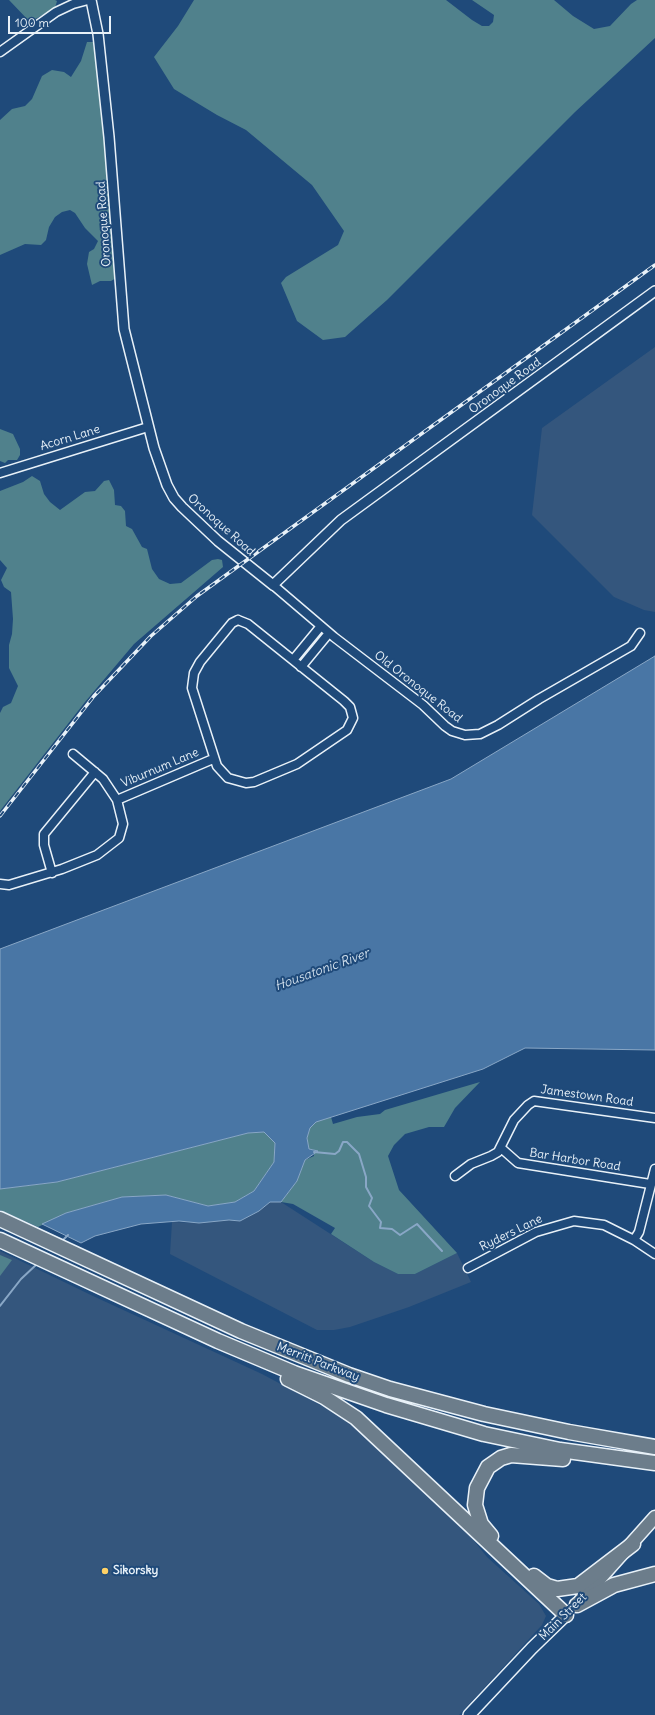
<!DOCTYPE html>
<html>
<head>
<meta charset="utf-8">
<style>
	body { margin:0 }
	#map { position:relative; width:655px; height:1715px; overflow:hidden; background:#1f4a7a; font-family:Delius,sans-serif }
	canvas { display:block }
	.scale { position:absolute; left:8px; top:16px; width:103px; height:18px; box-sizing:border-box; border:2px solid #e8f1f8; border-top:0; padding-left:5px; font-size:12px; line-height:14px; white-space:nowrap; color:#e8f1f8; -webkit-text-stroke:3px #1f4a7a; paint-order:stroke }
</style>
</head>
<body>
<div id="map">
<canvas width="655" height="1715"></canvas>
<div class="scale">100 m</div>
</div>
<script>
const ctx = document.querySelector('canvas').getContext('2d');
ctx.lineJoin = 'round';
function paint(path, color) {
  ctx.fillStyle = color;
  ctx.fill(path, 'evenodd');
}
function poly(rows) {
  const path = new Path2D();
  for (const r of rows) {
    path.moveTo(r[0], r[1]);
    for (let i = 2; i < r.length; i += 2) path.lineTo(r[i], r[i + 1]);
  }
  return path;
}
function trace(path, color, width, dash) {
  ctx.strokeStyle = color;
  ctx.lineWidth = width;
  ctx.lineCap = dash ? 'butt' : 'round';
  ctx.setLineDash(dash || []);
  ctx.stroke(path);
}
function drawText(font, color, halo, rows, align = 'center') {
  ctx.font = font + ' Delius,sans-serif';
  ctx.lineWidth = 4;
  ctx.setLineDash([]);
  ctx.textBaseline = 'middle';
  ctx.strokeStyle = halo;
  ctx.fillStyle = color;
  for (const [text, x, y, turn = 0] of rows) {
    ctx.save();
    ctx.translate(x, y);
    ctx.rotate((+turn || 0) * Math.PI / 180);
    ctx.textAlign = isNaN(turn) ? turn : align;
    if (halo) ctx.strokeText(text, 0, 0);
    ctx.fillText(text, 0, 0);
    ctx.restore();
  }
}
paint(poly([
	[655,347,655,612,644,610,614,597,532,515,542,428],
	[276,1201,281,1202,374,1262,398,1274,415,1274,457,1253,471,1282,409,1307,350,1327,334,1330,317,1330,170,1254,172,1222,199,1223,229,1220,240,1221,259,1211,270,1202],
	[0,1251,93,1296,262,1374,335,1413,368,1437,463,1527,487,1557,539,1604,546,1616,542,1625,459,1715,0,1715]
]), '#34567d');
paint(poly([
	[9,0,55,0,57,1,55,8,30,22],
	[194,0,446,0,472,20,482,26,489,26,493,22,494,15,472,0,554,0,573,16,594,29,610,26,631,4,637,0,655,0,655,38,575,112,387,300,345,337,323,340,297,321,281,283,286,277,338,245,344,231,312,185,246,130,217,115,174,89,154,57,178,26],
	[87,42,93,42,103,113,116,278,111,281,100,281,92,285,87,264,89,252,94,249,98,241,85,228,75,213,70,210,62,212,55,217,49,227,46,240,41,245,25,244,0,255,0,120,12,109,25,106,32,99,42,76,52,70,64,72,71,77,81,61],
	[0,429,13,434,20,449,20,455,17,460,8,460,5,463,0,461],
	[32,476,40,481,44,494,50,502,60,510,85,492,95,491,104,481,109,480,114,490,115,505,121,506,125,511,126,526,132,529,142,547,147,549,152,569,159,579,170,584,181,583,212,560,218,559,222,560,223,567,134,644,85,702,0,811,0,713,3,707,11,703,18,686,9,668,9,645,12,634,13,619,11,592,4,587,1,580,7,568,0,560,0,491,23,482],
	[480,1082,455,1108,444,1127,429,1127,405,1134,394,1145,388,1156,399,1190,457,1253,415,1274,398,1274,374,1262,331,1234,335,1228,293,1204,281,1202,297,1181,305,1160,314,1156,314,1150,309,1149,307,1138,310,1128,315,1122,331,1117,333,1124,357,1117,380,1114,385,1110],
	[264,1132,275,1143,274,1162,254,1191,235,1202,208,1206,166,1195,122,1197,66,1213,38,1227,0,1210,0,1189,57,1182,248,1133],
	[0,1255,12,1260,0,1276]
]), '#50818c');
const water = poly([
	[655,656,655,1050,525,1048,483,1069,316,1122,310,1128,307,1138,309,1149,318,1151,305,1160,297,1181,281,1202,270,1202,259,1211,240,1221,229,1220,199,1223,179,1221,141,1224,95,1236,81,1243,42,1224,66,1213,122,1197,166,1195,208,1206,235,1202,254,1191,274,1162,275,1143,264,1132,248,1133,57,1182,0,1189,0,949,451,779,655,656]
]);
paint(water, '#4976a5');
trace(water, '#89a7c6', 1);
trace(poly([
	[314,1152,335,1154,339,1151,343,1142,347,1142,359,1154,366,1177,366,1187,372,1198,369,1206,381,1222,380,1228,392,1229,400,1235,417,1224,442,1251],
	[61,1242,68,1235],
	[0,1306,21,1279,37,1264]
]), '#89a7c6', 2);
const minor = poly([
	[0,52,56,12,73,4,88,0],
	[0,473,148,427],
	[273,585,334,637,423,705,445,726,452,731,465,735,480,734,498,725,539,699,631,646,640,633],
	[238,620,248,624,344,701,350,707,353,718,347,730,297,764,254,782,246,783,228,778,217,766,192,688,194,673,200,662,232,623,238,620],
	[293,660,321,626],
	[301,667,329,633],
	[117,800,213,759],
	[52,873,44,845,44,834,95,772],
	[0,884,9,885,62,869,97,855,119,838,123,824,117,800,103,779,73,754],
	[501,1148,518,1163,650,1184],
	[455,1176,471,1164,491,1156,498,1152,514,1120,528,1105,534,1101,655,1118],
	[634,1240,639,1232,655,1169],
	[468,1268,536,1232,574,1221,604,1225,634,1240,655,1254]
]);
const tertiary = poly([
	[91,0,98,34,109,137,124,329,154,448,167,485,174,498,182,507,218,541,273,585,341,520,655,291]
]);
const secondary = poly([
	[469,1715,532,1648,566,1615]
]);
const primary = poly([
	[580,1601,655,1517]
]);
const motorway = poly([
	[0,1219,241,1331,349,1375,390,1389,484,1414,569,1432,655,1447],
	[0,1240,218,1341,294,1373,386,1405,484,1434,560,1450,655,1463],
	[288,1379,324,1397,356,1418,566,1615],
	[491,1536,481,1524,475,1505,477,1488,488,1467,501,1458,511,1455,563,1459],
	[534,1576,547,1586,557,1589,578,1586,633,1544],
	[577,1605,614,1585,655,1574]
]);
trace(minor, '#e8f1f8', 11);
trace(tertiary, '#e8f1f8', 12);
trace(secondary, '#e8f1f8', 14);
trace(primary, '#e8f1f8', 15);
trace(motorway, '#e8f1f8', 17);
trace(minor, '#1f4a7a', 8);
trace(tertiary, '#1f4a7a', 9);
trace(secondary, '#1f4a7a', 11);
trace(primary, '#6c7d8b', 12);
trace(motorway, '#6c7d8b', 14);
const rail = poly([
	[0,816,94,696,151,636,197,596,655,265]
]);
trace(rail, '#e8f1f8', 3.5);
trace(rail, '#1f4a7a', 2, [6]);
for (const [x, y, r, color] of [
	[105,1571,4,"#ffd166"]
]) {
  const dot = new Path2D();
  dot.arc(x, y, r, 0, 2 * Math.PI);
  ctx.fillStyle = color;
  ctx.fill(dot);
  trace(dot, '#1f4a7a', 1.5);
}
drawText('12px', '#e8f1f8', '#1f4a7a', [
	["Oronoque Road",104,224,-94],
	["Oronoque Road",505,386,-36],
	["Acorn Lane",70,438,-17],
	["Oronoque Road",221,525,42],
	["Old Oronoque Road",418,687,38],
	["Viburnum Lane",160,768,-23],
	["Jamestown Road",587,1096,8],
	["Bar Harbor Road",575,1160,9],
	["Ryders Lane",511,1233,-26],
	["Merritt Parkway",318,1362,21],
	["Main Street",563,1617,-45]
]);
drawText('bold 12px', '#e8f1f8', '#1f4a7a', [
	["Sikorsky",113,1571]
], 'left');
drawText('italic 13px', '#d0dfec', '#1f4a7a', [
	["Housatonic River",322,970,-20]
]);
</script>
</body>
</html>
